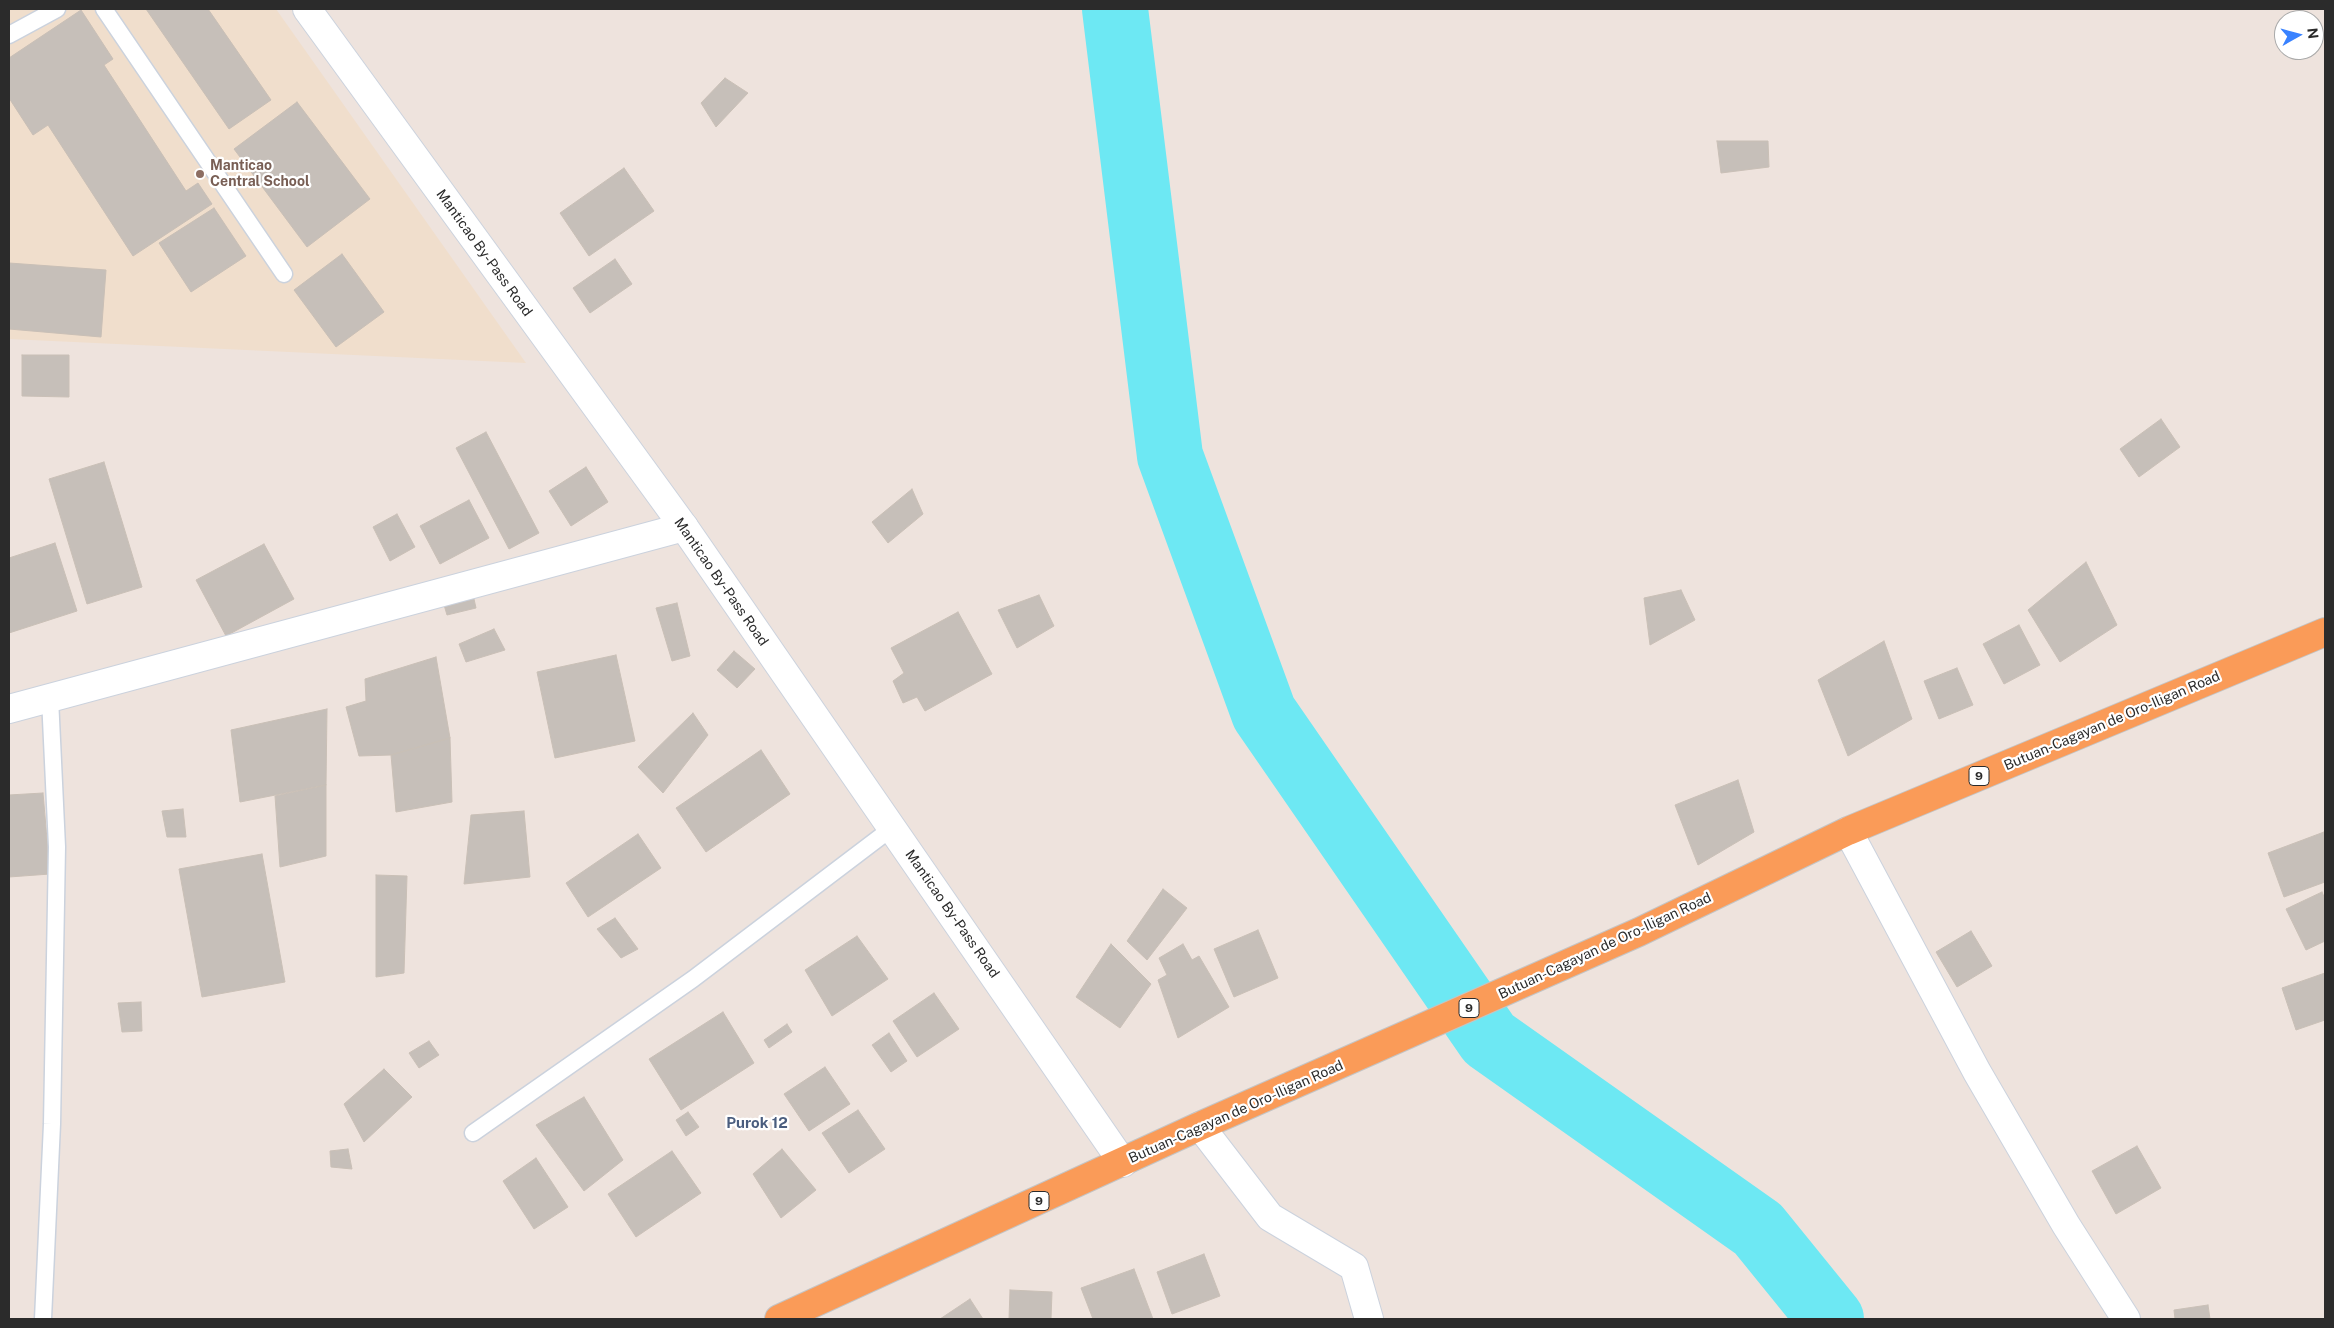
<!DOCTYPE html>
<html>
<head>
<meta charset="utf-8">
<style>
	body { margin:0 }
	#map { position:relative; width:2334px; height:1328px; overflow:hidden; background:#eee3dd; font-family:"Public Sans",sans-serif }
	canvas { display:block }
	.frame { position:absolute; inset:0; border:10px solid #2b2b2b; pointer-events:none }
	.north { position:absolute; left:2274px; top:10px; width:50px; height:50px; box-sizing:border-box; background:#fff; border:1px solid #aaa; border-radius:50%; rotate:83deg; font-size:14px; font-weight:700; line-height:20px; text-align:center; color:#2b2b2b }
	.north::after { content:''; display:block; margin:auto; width:18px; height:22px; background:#3982ff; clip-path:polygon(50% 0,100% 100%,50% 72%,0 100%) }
</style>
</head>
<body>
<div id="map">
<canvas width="2334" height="1328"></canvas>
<div class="frame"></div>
<div class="north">N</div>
</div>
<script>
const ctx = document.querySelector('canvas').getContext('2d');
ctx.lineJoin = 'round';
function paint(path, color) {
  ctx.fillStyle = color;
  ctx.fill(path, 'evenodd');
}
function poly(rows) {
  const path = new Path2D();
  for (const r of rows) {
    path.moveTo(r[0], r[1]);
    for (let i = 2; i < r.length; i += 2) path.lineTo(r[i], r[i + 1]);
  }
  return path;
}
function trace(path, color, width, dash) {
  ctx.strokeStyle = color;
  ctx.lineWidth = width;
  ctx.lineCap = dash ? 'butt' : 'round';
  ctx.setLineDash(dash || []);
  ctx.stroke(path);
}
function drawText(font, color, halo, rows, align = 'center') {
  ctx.font = font + ' "Public Sans",sans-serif';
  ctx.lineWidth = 4.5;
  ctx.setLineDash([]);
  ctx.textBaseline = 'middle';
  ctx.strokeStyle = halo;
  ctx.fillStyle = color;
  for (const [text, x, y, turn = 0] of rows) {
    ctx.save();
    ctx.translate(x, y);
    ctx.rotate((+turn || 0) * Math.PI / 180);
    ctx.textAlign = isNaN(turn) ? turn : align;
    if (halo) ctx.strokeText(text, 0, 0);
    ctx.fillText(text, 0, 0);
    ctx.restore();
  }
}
paint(poly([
	[9,9,276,9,526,363,9,339]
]), '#f0decc');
trace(poly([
	[1115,9,1170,456,1264,713,1489,1039,1758,1229,1831,1319]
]), '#6de8f3', 66);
const building = poly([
	[146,9,208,9,271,100,229,129,146,9],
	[81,10,113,59,104,65,186,191,198,183,212,204,133,256,48,125,33,135,9,98,9,58,81,10],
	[725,78,748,93,716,127,701,103,725,78],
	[297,102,370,199,307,247,234,149,297,102],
	[1717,141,1768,141,1769,167,1721,173,1717,141],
	[624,168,654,211,589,256,560,213,624,168],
	[214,208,246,256,191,292,159,243,214,208],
	[342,254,384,312,336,347,294,290,342,254],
	[615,259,632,284,590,313,573,288,615,259],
	[9,263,106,270,101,337,9,329,9,263],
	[22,355,69,355,69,397,22,396,22,355],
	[2161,419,2180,447,2139,477,2120,449,2161,419],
	[486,432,539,533,509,549,456,448,486,432],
	[104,462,142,587,87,604,49,479,104,462],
	[586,467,608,502,571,526,549,491,586,467],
	[912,489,923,514,888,543,872,522,912,489],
	[469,500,489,538,440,564,420,526,469,500],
	[397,514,415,547,390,561,373,527,397,514],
	[55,543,77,611,9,633,9,558,55,543],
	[264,544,294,599,226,636,196,580,264,544],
	[2086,562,2117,625,2060,662,2028,610,2086,562],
	[472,590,476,608,447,615,442,598,472,590],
	[1681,590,1695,620,1650,645,1644,598,1681,590],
	[1039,595,1054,626,1017,648,998,610,1039,595],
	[677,603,690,656,672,661,656,608,677,603],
	[958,612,992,674,925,711,917,697,903,703,893,681,904,673,891,648,958,612],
	[2019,625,2040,665,2004,684,1983,644,2019,625],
	[494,629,505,650,466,662,459,644,494,629],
	[1884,641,1912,719,1848,756,1818,680,1884,641],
	[734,651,755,669,737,688,717,670,734,651],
	[616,655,635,741,555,758,537,672,616,655],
	[436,657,450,738,391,755,359,756,346,707,366,701,365,679,436,657],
	[1957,668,1973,705,1939,719,1924,681,1957,668],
	[327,709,326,785,240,802,231,730,327,709],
	[693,713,708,735,663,793,638,767,693,713],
	[450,738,452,802,396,812,391,755,450,738],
	[761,750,790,794,706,852,676,808,761,750],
	[1738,780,1754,832,1698,865,1675,805,1738,780],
	[326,785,326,856,280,867,275,796,326,785],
	[43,793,50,874,9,877,9,795,43,793],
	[183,809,186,837,167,837,162,811,183,809],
	[524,811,530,877,464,884,471,815,524,811],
	[2324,832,2325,882,2284,897,2268,853,2324,832],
	[638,834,661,868,588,917,566,883,638,834],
	[262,854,285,982,202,997,179,869,262,854],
	[376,875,407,876,404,973,376,977,376,875],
	[1163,889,1187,908,1147,960,1127,941,1163,889],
	[2322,892,2325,899,2325,941,2306,950,2286,909,2322,892],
	[615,918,638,949,621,958,597,929,615,918],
	[1258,930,1278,978,1234,997,1214,949,1258,930],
	[1971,931,1992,966,1957,987,1936,952,1971,931],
	[857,936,888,979,832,1016,805,970,857,936],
	[1111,944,1151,984,1120,1028,1076,997,1111,944],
	[1183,944,1192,960,1199,956,1229,1007,1178,1038,1158,980,1167,975,1159,958,1183,944],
	[2325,973,2325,1020,2296,1030,2282,988,2325,973],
	[934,993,959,1029,917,1057,893,1021,934,993],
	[141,1002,142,1031,122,1032,118,1003,141,1002],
	[723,1012,754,1063,681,1110,649,1059,723,1012],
	[787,1024,792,1032,769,1048,764,1040,787,1024],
	[889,1033,907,1061,891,1072,872,1045,889,1033],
	[429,1041,439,1055,419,1068,409,1053,429,1041],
	[825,1067,850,1104,809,1131,784,1094,825,1067],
	[384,1069,412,1097,364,1142,344,1104,384,1069],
	[584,1097,623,1160,584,1191,536,1125,584,1097],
	[858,1110,885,1149,849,1173,822,1133,858,1110],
	[688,1112,699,1127,686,1136,676,1120,688,1112],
	[2137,1146,2161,1188,2116,1214,2092,1171,2137,1146],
	[348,1149,352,1169,331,1167,330,1151,348,1149],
	[782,1149,816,1190,781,1218,753,1174,782,1149],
	[672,1151,701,1193,636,1237,608,1194,672,1151],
	[536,1158,568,1207,534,1229,503,1181,536,1158],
	[1204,1254,1220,1296,1172,1314,1157,1272,1204,1254],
	[1134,1269,1153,1319,1093,1319,1081,1288,1134,1269],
	[1010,1290,1052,1292,1051,1319,1009,1319,1010,1290],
	[970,1299,983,1319,940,1319,970,1299],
	[2208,1305,2210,1319,2175,1319,2174,1310,2208,1305]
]);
paint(building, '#c6bfb9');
trace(building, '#c9bfb6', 1);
const service = poly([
	[104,9,284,274],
	[9,35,57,9],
	[473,1133,693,979,892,828],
	[43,1319,52,1124,57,847,50,698]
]);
const minor = poly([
	[9,709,684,527],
	[1848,831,1977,1072,2066,1225,2126,1319],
	[1200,1126,1270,1217,1354,1267,1369,1319]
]);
const tertiary = poly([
	[307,9,684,527,1123,1163]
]);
const trunk = poly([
	[779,1319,1200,1126,1639,932,1848,831,2325,632]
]);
trace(service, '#cbd2dd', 19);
trace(minor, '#cbd2dd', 30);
trace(tertiary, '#cbd2dd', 30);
trace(trunk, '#c4c4c4', 30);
trace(service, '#fff', 16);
trace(minor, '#fff', 28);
trace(tertiary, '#fff', 28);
trace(trunk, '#fa9b58', 28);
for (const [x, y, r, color] of [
	[200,174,5,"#8d6e63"]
]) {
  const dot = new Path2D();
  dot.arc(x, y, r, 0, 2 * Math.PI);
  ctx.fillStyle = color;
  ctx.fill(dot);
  trace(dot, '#fff', 2);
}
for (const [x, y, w] of [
	[1979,776,20],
	[1469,1008,20],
	[1039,1201,20]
]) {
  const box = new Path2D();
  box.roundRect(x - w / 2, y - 9.5, w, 19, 4);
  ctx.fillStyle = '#fff';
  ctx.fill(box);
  trace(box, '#2b2b2b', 1);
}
drawText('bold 12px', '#2b2b2b', null, [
	["9",1979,776],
	["9",1469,1008],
	["9",1039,1201]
]);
drawText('bold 14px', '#785e54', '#fff', [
	["Manticao",210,166],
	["Central School",210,182]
], 'left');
drawText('14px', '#2b2b2b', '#fff', [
	["Manticao By-Pass Road",484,253,54],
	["Manticao By-Pass Road",721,582,55],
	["Butuan-Cagayan de Oro-Iligan Road",2112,721,-23],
	["Manticao By-Pass Road",952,914,55],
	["Butuan-Cagayan de Oro-Iligan Road",1605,946,-25],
	["Butuan-Cagayan de Oro-Iligan Road",1236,1112,-24]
]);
drawText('bold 15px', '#4a5d7e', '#fff', [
	["Purok 12",757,1123]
]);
</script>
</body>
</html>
